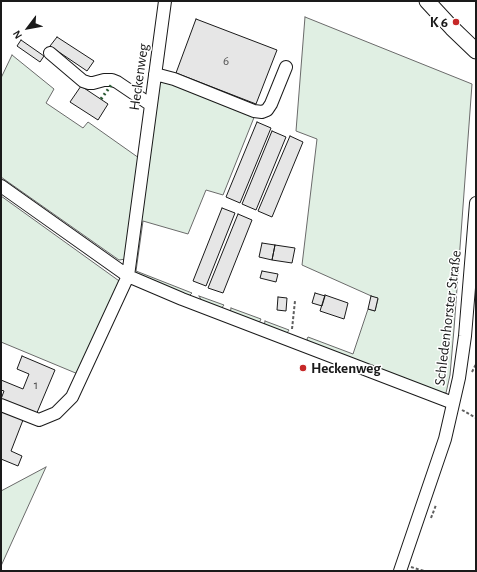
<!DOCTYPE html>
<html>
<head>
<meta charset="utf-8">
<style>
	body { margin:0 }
	#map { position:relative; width:477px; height:572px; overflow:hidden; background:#fff; font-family:"Alegreya Sans",sans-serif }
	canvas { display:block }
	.frame { position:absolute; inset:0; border:2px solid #1a1a1a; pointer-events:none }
	.north { position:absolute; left:8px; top:8px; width:40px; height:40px; -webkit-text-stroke:3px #fff; paint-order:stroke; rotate:238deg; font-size:11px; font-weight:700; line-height:16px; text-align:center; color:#1a1a1a }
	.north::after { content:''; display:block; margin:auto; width:14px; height:18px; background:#1a1a1a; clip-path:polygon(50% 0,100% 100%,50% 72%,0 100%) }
</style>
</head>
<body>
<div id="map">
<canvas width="477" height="572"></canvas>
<div class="frame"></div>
<div class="north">N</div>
</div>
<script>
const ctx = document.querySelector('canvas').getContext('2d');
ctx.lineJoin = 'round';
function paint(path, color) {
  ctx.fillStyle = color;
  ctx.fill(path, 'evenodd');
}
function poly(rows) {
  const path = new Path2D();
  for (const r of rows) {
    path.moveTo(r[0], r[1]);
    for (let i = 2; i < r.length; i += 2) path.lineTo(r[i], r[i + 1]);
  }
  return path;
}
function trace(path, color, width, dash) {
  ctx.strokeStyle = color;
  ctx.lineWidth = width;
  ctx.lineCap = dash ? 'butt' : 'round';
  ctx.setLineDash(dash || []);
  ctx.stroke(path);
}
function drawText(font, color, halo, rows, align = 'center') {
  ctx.font = font + ' "Alegreya Sans",sans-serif';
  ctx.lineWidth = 3;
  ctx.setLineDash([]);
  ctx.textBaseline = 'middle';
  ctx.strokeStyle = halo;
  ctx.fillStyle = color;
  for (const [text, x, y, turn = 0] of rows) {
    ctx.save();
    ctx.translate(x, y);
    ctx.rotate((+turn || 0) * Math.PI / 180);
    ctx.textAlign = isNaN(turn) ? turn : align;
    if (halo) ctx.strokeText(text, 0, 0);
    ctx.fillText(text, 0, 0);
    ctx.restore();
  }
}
const green = poly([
	[305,17,472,84,454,329,450,375,446,393,441,393,308,342,307,339,308,337,353,354,368,309,375,311,378,299,302,265,317,139,296,131,305,17],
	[12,55,54,89,46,103,83,128,88,122,139,158,126,259,119,260,1,177,1,78,12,55],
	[162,79,255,115,223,195,206,190,188,234,143,221,136,271,192,293,188,297,137,277,132,271,156,84,162,79],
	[1,196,122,283,78,374,1,342,1,196],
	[199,296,224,305,220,310,203,303,199,296],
	[231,308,261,319,258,325,230,314,231,308],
	[265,321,289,330,287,333,282,334,264,327,265,321],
	[46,467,1,566,1,491,46,467]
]);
paint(green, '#e0efe3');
trace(green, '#6a6a6a', 1);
const building = poly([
	[196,19,277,50,256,104,176,73,196,19],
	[57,37,94,61,87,71,50,46,57,37],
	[21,40,44,56,40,62,17,46,21,40],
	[81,86,108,104,98,120,70,102,81,86],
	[257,122,271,128,240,203,226,197,257,122],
	[272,131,286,137,256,210,242,204,272,131],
	[290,136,303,142,272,217,258,211,290,136],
	[222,208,235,213,206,286,193,281,222,208],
	[238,214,252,220,223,293,208,288,238,214],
	[262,243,275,245,272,260,259,257,262,243],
	[275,245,295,248,292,263,272,260,275,245],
	[262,271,278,274,276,282,260,278,262,271],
	[315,293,325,296,322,306,312,303,315,293],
	[325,295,348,303,344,319,320,311,325,295],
	[371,296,378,298,375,311,368,309,371,296],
	[278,297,287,298,286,311,277,310,278,297],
	[22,356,55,370,36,415,1,399,4,391,1,390,1,380,23,389,29,374,17,369,22,356],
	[1,411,23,420,11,451,22,456,18,466,1,459,1,411]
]);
paint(building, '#e6e6e6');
trace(building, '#1a1a1a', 1);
const minor = poly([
	[50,53,83,81,89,83,93,83,104,80,112,80,117,82,151,105],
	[155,74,174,79,254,111,262,112,267,110,271,104,286,67],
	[1,186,128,276,182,299,453,403],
	[1,405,39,420,56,413,72,397,128,276,165,1],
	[400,571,445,439,459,378,465,336,476,203]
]);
const major = poly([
	[427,1,452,28,476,51]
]);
trace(minor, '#1a1a1a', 14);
trace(major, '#1a1a1a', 17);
trace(poly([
	[292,329,295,301],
	[472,372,476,364],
	[462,410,476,418],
	[431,518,436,505],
	[411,567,424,571]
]), '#5f5f5f', 2, [3, 2]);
trace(minor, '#fff', 12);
trace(major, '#fff', 15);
trace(poly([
	[101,99,112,84]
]), '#2b5a34', 3, [2, 3]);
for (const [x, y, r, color] of [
	[456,22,4,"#c62828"],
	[303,368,4,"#c62828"]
]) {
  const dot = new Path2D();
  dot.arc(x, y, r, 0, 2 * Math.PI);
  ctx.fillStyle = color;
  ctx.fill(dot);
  trace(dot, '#fff', 1.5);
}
drawText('13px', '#4d4d4d', null, [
	["6",226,61],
	["1",36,385]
]);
drawText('bold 15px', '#1a1a1a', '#fff', [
	["K 6",448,22],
	["Heckenweg",311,368,"left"]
], 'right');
drawText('15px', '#1a1a1a', '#fff', [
	["Heckenweg",139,77,-82],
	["Schledenhorster Straße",448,318,-83]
]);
</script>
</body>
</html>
